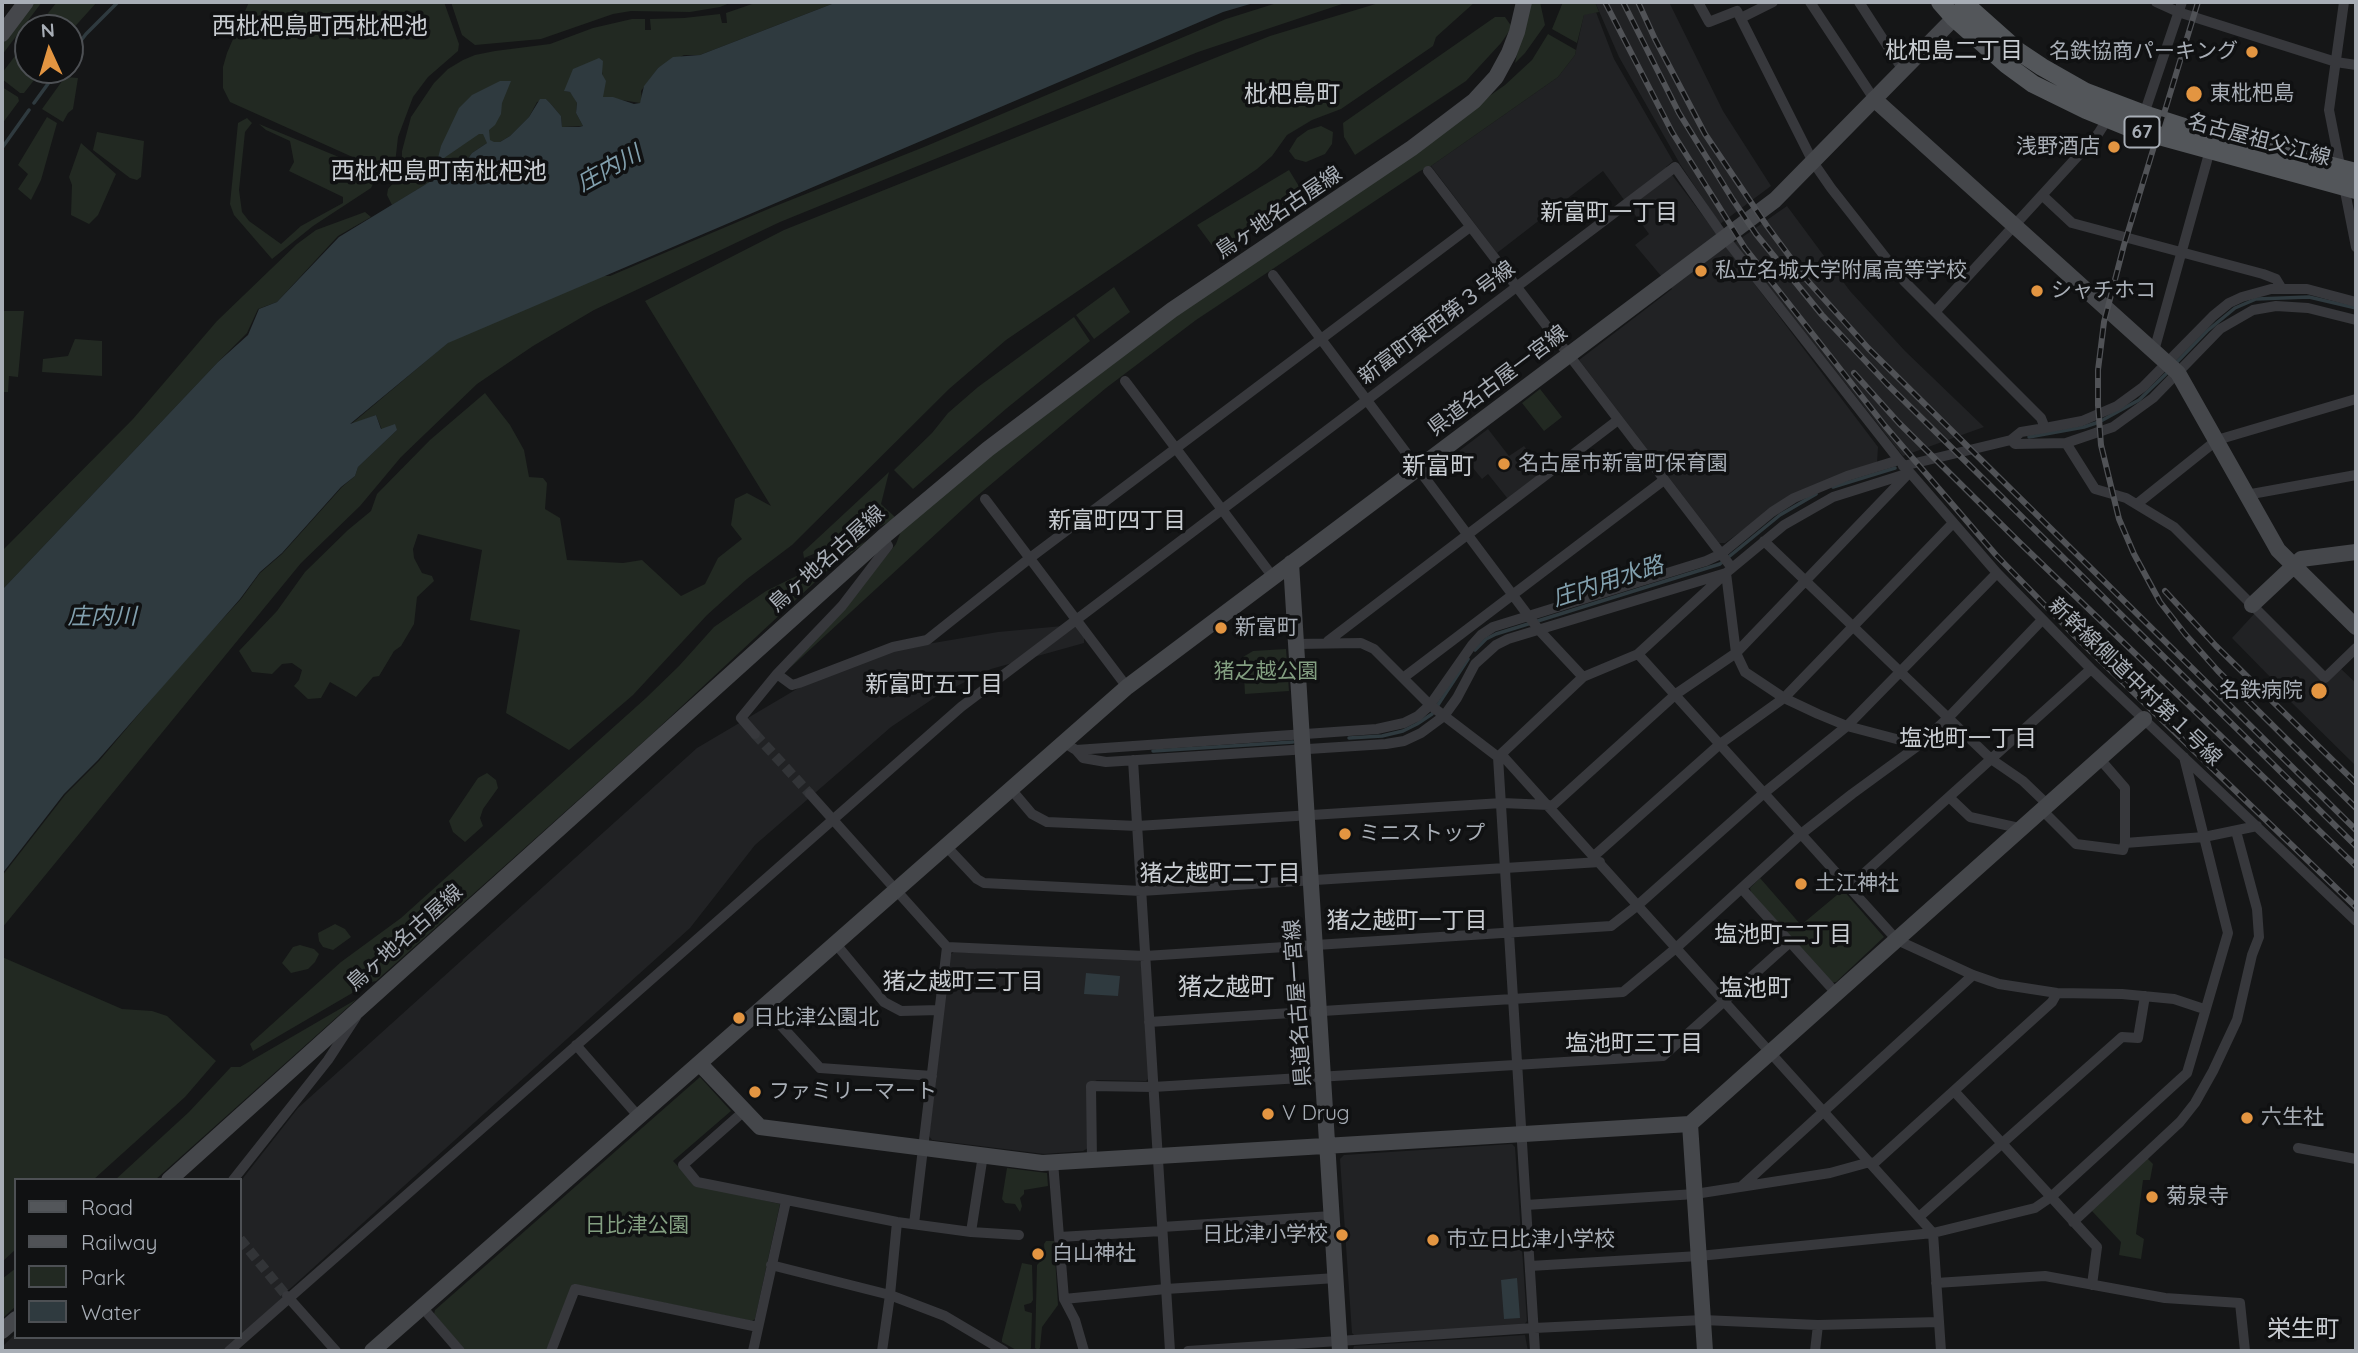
<!DOCTYPE html>
<html>
<head>
<meta charset="utf-8">
<style>
	body { margin:0 }
	#map { position:relative; width:2358px; height:1353px; overflow:hidden; background:#151617; font-family:Quicksand,sans-serif }
	canvas { display:block }
	.frame { position:absolute; inset:0; border:4px solid #a8aeb6; pointer-events:none }
	.legend { position:absolute; left:14px; top:1178px; width:228px; height:161px; box-sizing:border-box; background:#101112; border:2px solid #4d5054; margin:0; padding:9px 12px; list-style:none; font-size:21px; color:#a8aeb6 }
	.legend li { display:flex; align-items:center; gap:14px; height:35px }
	.legend b { width:35px; border:2px solid #4d5054 }
	.north { position:absolute; left:14px; top:14px; width:70px; height:70px; box-sizing:border-box; background:#101112; border:2px solid #4d5054; border-radius:50%; rotate:356deg; font-size:19px; font-weight:700; line-height:28px; text-align:center; color:#a8aeb6 }
	.north::after { content:''; display:block; margin:auto; width:24px; height:32px; background:#e39541; clip-path:polygon(50% 0,100% 100%,50% 72%,0 100%) }
</style>
</head>
<body>
<div id="map">
<canvas width="2358" height="1353"></canvas>
<div class="frame"></div>
<ul class="legend">
<li><b style="height:9px;background:#53565a"></b>Road</li>
<li><b style="height:9px;background:#505256"></b>Railway</li>
<li><b style="height:19px;background:#222922"></b>Park</li>
<li><b style="height:19px;background:#2f3a3f"></b>Water</li>
</ul>
<div class="north">N</div>
</div>
<script>
const ctx = document.querySelector('canvas').getContext('2d');
ctx.lineJoin = 'round';
function paint(path, color) {
  ctx.fillStyle = color;
  ctx.fill(path, 'evenodd');
}
function poly(rows) {
  const path = new Path2D();
  for (const r of rows) {
    path.moveTo(r[0], r[1]);
    for (let i = 2; i < r.length; i += 2) path.lineTo(r[i], r[i + 1]);
  }
  return path;
}
function trace(path, color, width, dash) {
  ctx.strokeStyle = color;
  ctx.lineWidth = width;
  ctx.lineCap = dash ? 'butt' : 'round';
  ctx.setLineDash(dash || []);
  ctx.stroke(path);
}
function drawText(font, color, halo, rows, align = 'center') {
  ctx.font = font + ' Quicksand,"Noto Sans JP",sans-serif';
  ctx.lineWidth = 7;
  ctx.setLineDash([]);
  ctx.textBaseline = 'middle';
  ctx.strokeStyle = halo;
  ctx.fillStyle = color;
  for (const [text, x, y, turn = 0] of rows) {
    ctx.save();
    ctx.translate(x, y);
    ctx.rotate((+turn || 0) * Math.PI / 180);
    ctx.textAlign = isNaN(turn) ? turn : align;
    if (halo) ctx.strokeText(text, 0, 0);
    ctx.fillText(text, 0, 0);
    ctx.restore();
  }
}
paint(poly([
	[1595,2,1669,2,1723,111,1771,186,1720,224,1680,164,1619,57],
	[1596,12,1614,59,1673,161,1666,167,1878,447,1877,463,1771,510,1725,543,1719,543,1579,360,1672,289,1635,245,1649,234,1603,171,1497,253,1431,166,1558,77,1575,55,1584,14],
	[1787,206,1850,291,1905,351,1984,427,1903,456,1734,243],
	[1488,429,1509,456,1524,446,1544,471,1508,499,1488,474,1482,479,1459,451],
	[2255,613,2326,681,2340,668,2356,683,2356,766,2287,698,2275,682,2232,638],
	[1084,624,1084,643,991,669,937,696,891,727,755,845,690,928,282,1296,282,1301,224,1351,2,1351,2,1347,16,1333,16,1337,240,1337,240,1182,298,1108,697,748,812,680,898,649,998,632],
	[954,952,1138,960,1142,963,1149,1078,1146,1081,1097,1080,1090,1084,1088,1148,1083,1151,1044,1154,932,1140,929,1136,950,955],
	[1512,1144,1515,1147,1527,1321,1524,1325,1355,1336,1352,1333,1340,1159,1344,1155],
	[1525,1335,1528,1351,1352,1351,1354,1346]
]), '#212224');
paint(poly([
	[32,2,42,2,2,55,2,42],
	[57,2,97,2,70,32,70,28,36,28],
	[249,2,444,2,459,44,458,51,428,77,413,97,398,137,395,164,389,175,381,181,357,159,230,102,223,88,223,67,227,53],
	[451,2,732,2,720,7,690,12,631,11,613,14,541,39,475,45,462,35],
	[758,2,837,2,700,55,684,55,658,68,641,91,642,100,640,103,603,97,602,70,565,91,570,92,574,97,577,103,576,113,583,126,562,127,561,116,550,103,546,99,537,102,529,117,510,136,500,142,487,143,472,153,459,171,436,178,392,205,387,195,388,189,396,180,402,162,402,151,411,117,434,83,448,69,463,60,475,55,495,51,550,44,593,28,632,19,645,19,645,30,651,30,650,19,684,18,720,14,722,23,727,23,726,13],
	[1280,2,1348,2,1198,52,780,222,594,310,533,346,477,384,401,457,360,506,301,563,2,928,2,876,65,795,99,761,183,662,241,599,260,573,282,554,342,487,355,476,358,467,397,430,382,430,376,415,349,426,457,335,592,276,610,276,773,207,924,147,1226,19],
	[1382,2,1475,2,1436,37,1433,46,1341,109,1312,120,1287,135,1272,156,1257,169,1006,340,949,389,792,545,747,579,707,615,633,695,569,750,506,713,520,630,470,620,482,550,418,534,413,549,414,558,422,573,432,576,434,581,417,597,414,624,401,646,394,651,379,676,373,677,356,697,330,682,321,698,308,699,294,686,299,680,302,670,292,663,282,664,272,674,252,672,239,651,277,611,305,572,348,530,371,511,377,494,430,440,485,393,510,425,524,450,529,477,543,478,547,483,545,509,560,518,567,560,623,563,642,560,681,596,705,584,718,558,742,539,731,525,735,499,747,493,771,506,645,301,784,230,1270,36],
	[1529,2,1540,2,1545,25,1525,53,1515,63],
	[1563,2,1595,2,1599,12,1584,15,1577,43,1552,29],
	[1495,17,1505,17,1512,27,1501,43,1466,81,1355,155,1344,137,1343,123],
	[1548,34,1576,50,1575,55,1558,77,1431,166,1420,171,1196,320,1106,388,977,496,790,668,844,608,896,544,901,531,965,475,1177,314,1505,85,1532,60],
	[28,39,28,70,42,70,24,93,20,93,2,79,2,73],
	[65,77,78,78,73,109,68,113,63,122,42,109],
	[2,87,18,97,19,101,2,124],
	[47,117,57,123,41,180,31,200,18,189,28,174,18,165],
	[247,118,252,123,245,132,239,190,242,212,249,221,281,244,301,226,343,203,343,197,289,171,294,162,290,141,266,130,259,124,346,160,362,170,373,184,371,188,313,226,272,259,234,215,230,204,238,123],
	[1321,126,1333,132,1332,144,1325,154,1306,162,1295,159,1289,151,1297,138,1308,130],
	[97,132,144,141,141,177,137,180,130,178,93,150],
	[81,143,116,174,98,215,89,224,71,215,72,185,69,177],
	[1289,170,1303,193,1217,252,1197,225],
	[365,212,371,217,338,236,277,302,258,309,247,333,218,362,2,590,2,551,133,419,217,321,297,244,316,230],
	[1114,287,1130,312,1094,339,1076,315],
	[2,311,24,311,18,377,9,376,8,392,2,392],
	[1074,317,1090,341,1007,408,913,489,894,470,932,433,948,413,978,387],
	[75,339,102,341,102,376,42,372,43,359,68,356],
	[1540,389,1562,417,1544,431,1522,403],
	[889,472,881,504,895,517,890,522,804,558,803,552],
	[869,540,830,568,652,734,376,981,363,984,354,992,253,1051,250,1044,341,962,401,918,646,698,679,666,714,627,766,591],
	[1286,649,1289,691,1245,694,1243,657,1253,651],
	[487,773,496,780,498,788,483,809,480,818,483,826,465,842,453,832,449,821,478,778],
	[1760,878,1801,925,1843,890,1884,937,1836,982,1831,983,1751,893,1750,888],
	[335,924,345,929,351,937,333,950,323,947,319,941,318,933],
	[300,945,314,949,319,954,315,962,308,969,291,973,282,963,293,947],
	[2,957,122,1009,152,1011,167,1016,216,1061,185,1097,93,1180,16,1180,16,1249,2,1262],
	[357,999,155,1180,115,1180,189,1112,231,1067,240,1067],
	[700,1077,731,1111,673,1161,696,1185,780,1204,755,1319,752,1321,573,1284,546,1351,466,1351,434,1314,435,1310],
	[2147,1158,2153,1164,2150,1180,2143,1180,2136,1234,2144,1239,2141,1259,2119,1255,2121,1242,2091,1210],
	[1007,1168,1047,1173,1048,1186,1024,1190,1024,1194,1020,1198,1022,1206,1020,1212,1015,1204,1005,1203,1002,1199],
	[1046,1241,1054,1241,1058,1305,1042,1327,1040,1348,1038,1350,1035,1348,1037,1265,1045,1257,1044,1244],
	[1022,1263,1032,1265,1033,1300,1031,1303,1024,1305,1025,1311,1032,1313,1031,1348,1029,1351,1018,1351,1002,1342,1002,1339],
	[16,1268,16,1306,2,1319,2,1279]
]), '#222922');
paint(poly([
	[837,2,1257,2,1223,12,448,343,350,424,376,415,381,429,395,424,397,430,358,467,355,476,341,487,282,553,260,572,240,599,98,760,64,794,2,874,2,590,218,362,248,335,259,309,277,302,339,237,436,178,459,171,472,153,487,143,483,134,479,134,444,158,441,164,437,162,441,146,459,108,472,95,500,81,511,81,502,103,501,114,495,125,489,130,490,140,494,142,500,142,510,136,529,117,540,99,546,99,550,103,561,116,562,127,579,127,583,126,576,113,577,103,570,92,564,91,573,69,599,58,603,61,602,74,606,81,603,97,613,97,634,104,640,103,644,86,658,68,673,57,700,55],
	[1086,973,1120,976,1118,996,1084,994],
	[1517,1278,1520,1318,1504,1319,1501,1280]
]), '#2f3a3f');
trace(poly([
	[70,55,86,34,118,2],
	[34,103,58,70],
	[2,148,29,110],
	[2174,365,2207,331,2235,308,2256,299,2309,297,2356,308],
	[2029,437,2084,427,2099,422,2139,400,2169,371],
	[1833,487,1895,468],
	[1475,650,1486,639,1496,634,1720,564,1780,515,1816,494],
	[1349,738,1382,736,1403,731,1417,724,1432,714,1468,659],
	[1153,751,1293,742]
]), '#2f3a3f', 3.5);
trace(poly([
	[755,734,810,794],
	[240,1239,285,1294]
]), '#323437', 10, [10, 5]);
trace(poly([
	[1698,2,1709,22,1737,11,1813,162,1831,188,1904,281,2041,418,2045,428,2021,432,2011,440],
	[1810,2,1874,99],
	[1859,2,1903,70],
	[2156,2,2178,12,2336,62,2356,65],
	[2344,2,2329,110,2356,247],
	[1741,18,1773,2],
	[2144,114,2182,2],
	[1428,171,1732,568],
	[2042,195,2072,223,2263,274,2276,279,2282,289],
	[1273,275,1539,630,1583,677],
	[1935,312,2098,134,2107,120],
	[2154,351,2210,150],
	[1125,381,1273,577],
	[2045,428,2082,421,2117,406,2143,387,2213,316,2229,303,2242,297,2271,289,2307,289,2356,302],
	[2066,443,2095,489,2126,498,2174,527,2325,678,2356,648],
	[1903,466,2011,440,2015,444,2066,443,2113,427,2153,398,2220,329,2253,310,2276,306,2308,308,2356,320],
	[2246,495,2356,475],
	[985,499,1127,687],
	[2137,504,2217,440,2356,399],
	[1764,541,1991,759,2023,781,2047,804],
	[1726,573,1736,653,1745,672,1784,698,1818,714,1847,726,1919,745,1948,718,2042,620],
	[1328,641,1618,420],
	[1296,644,1361,643,1374,649,1430,705,1498,757,1535,1351],
	[1638,654,1897,940,1973,975,1999,984,2057,993,2122,994,2174,999,2204,1009],
	[777,674,792,685,799,683,893,647,927,640,1030,558,1470,227],
	[1403,678,1664,480],
	[755,734,741,718,777,674,842,606,888,546,883,537],
	[1063,742,1076,750,1377,729,1404,723,1418,716,1430,705,1472,645,1481,635,1493,627,1706,561,1721,554,1772,512,1794,498,1847,476,1899,460],
	[1076,750,1083,758,1106,762,1386,744,1404,741,1421,733,1444,716,1457,698,1475,664,1496,645,1508,639,1726,573],
	[1501,754,1933,1233,1941,1351],
	[1498,757,1583,677,1638,654,1726,573,1784,525,1833,497,1909,473],
	[2099,758,2125,788,2125,843],
	[1133,760,1170,1351],
	[1010,788,1032,814,1047,822,1137,826,1502,803,1549,805],
	[810,794,947,947,1145,956,1611,926,1638,905,1764,793,1847,726,1997,573],
	[1949,797,1970,817,2019,828],
	[1551,807,1676,694,1736,653,1907,475],
	[2041,809,2076,844,2123,850,2125,843,2204,837,2257,826],
	[945,845,977,879,984,883,1141,891,1600,862],
	[1594,856,1720,744,1784,698,1953,523],
	[1849,887,2091,669],
	[1742,889,1836,993],
	[835,943,884,1002,901,1011,939,1010],
	[764,1007,820,1068,932,1076],
	[1149,1022,1623,992,1676,948,1801,834,1852,794,1919,745],
	[576,1045,639,1117],
	[1954,1091,2097,1247,2092,1285],
	[743,1112,683,1165,697,1182,897,1222,971,1232,1019,1235],
	[2298,1148,2356,1159],
	[1092,1160,1091,1086,1153,1087,1663,1056,1789,943],
	[1053,1162,1064,1299],
	[1872,1165,2052,1002,2057,993],
	[233,1180,328,1060,356,1017],
	[1742,1186,1973,975],
	[1526,1205,1695,1194,1830,1173,1870,1162],
	[1919,1217,2122,1037,2138,1038,2145,996],
	[2073,1222,2180,1122,2195,1103,2213,1071,2237,1020,2252,955,2259,937,2257,909,2236,831],
	[914,1224,947,947],
	[1162,1227,1332,1216],
	[971,1232,983,1155],
	[1059,1237,1162,1231],
	[771,1265,890,1295,945,1316,1004,1351],
	[1530,1266,1699,1256,1933,1233,2035,1208,2051,1197,2187,1073,2195,1046,2228,933,2184,757],
	[1936,1283,2045,1276,2165,1298,2240,1303,2245,1351],
	[287,1296,336,1351],
	[422,1307,460,1351],
	[229,1351,961,707,1675,167,1724,237,1899,460,1997,573,2091,669,2356,921],
	[551,1351,575,1289,758,1327],
	[753,1351,786,1201],
	[882,1351,890,1295,897,1222],
	[1084,1351,1075,1320,1064,1299,1166,1289,1336,1278],
	[1188,1351,1534,1328,1703,1320,1818,1325,1939,1322],
	[1815,1351,1818,1325]
]), '#37383c', 10);
trace(poly([
	[2,34,26,2],
	[1874,99,2178,373,2278,550,2356,627],
	[1291,563,1340,1351],
	[2252,605,2301,559,2356,552],
	[700,1064,760,1127,1042,1163,1690,1124,2144,719],
	[1690,1124,1705,1351],
	[169,1180,883,537,988,449,1172,310,1412,148,1474,101,1496,77,1509,53,1517,32,1524,2],
	[2,1331,16,1319],
	[372,1351,1127,687,1775,200,1962,10]
]), '#45474b', 16);
trace(poly([
	[1940,2,1954,18,2007,65,2033,84,2086,110,2130,128,2356,190],
	[1963,2,2018,51,2042,67,2086,92,2144,114,2206,134,2356,172]
]), '#53565a', 18);
const rail = poly([
	[1605,2,1672,132,1745,248,1885,426,1996,555,2072,633,2356,907],
	[1623,2,1679,113,1733,200,1756,234,1822,315,1887,384,2356,846],
	[1638,2,1655,39,1705,134,1767,226,1807,280,1868,348,2356,830],
	[2198,2,2124,245,2104,322,2098,370,2098,405,2101,445,2119,519,2134,554,2160,602,2185,634,2218,671,2356,808],
	[1854,373,1899,423,2019,542,2356,866],
	[2165,591,2216,646,2356,783]
]);
trace(rail, '#505256', 6);
trace(rail, '#101112', 3.5, [10]);
for (const [x, y, r, color] of [
	[2252,52,7,"#e39541"],
	[2194,94,9,"#e39541"],
	[2114,147,7,"#e39541"],
	[1701,271,7,"#e39541"],
	[2037,291,7,"#e39541"],
	[1504,464,7,"#e39541"],
	[1221,628,7,"#e39541"],
	[2319,691,9,"#e39541"],
	[1345,834,7,"#e39541"],
	[1801,884,7,"#e39541"],
	[739,1018,7,"#e39541"],
	[755,1092,7,"#e39541"],
	[1268,1114,7,"#e39541"],
	[2247,1118,7,"#e39541"],
	[2152,1197,7,"#e39541"],
	[1342,1235,7,"#e39541"],
	[1433,1240,7,"#e39541"],
	[1038,1254,7,"#e39541"]
]) {
  const dot = new Path2D();
  dot.arc(x, y, r, 0, 2 * Math.PI);
  ctx.fillStyle = color;
  ctx.fill(dot);
  trace(dot, '#101112', 2.5);
}
for (const [x, y, w] of [
	[2142,132,35]
]) {
  const box = new Path2D();
  box.roundRect(x - w / 2, y - 15.5, w, 31, 5);
  ctx.fillStyle = '#101112';
  ctx.fill(box);
  trace(box, '#a8aeb6', 2);
}
drawText('bold 19px', '#a8aeb6', null, [
	["67",2142,132]
]);
drawText('21px', '#a8aeb6', '#101112', [
	["名鉄協商パーキング",2238,52,"right"],
	["東枇杷島",2210,94],
	["浅野酒店",2100,147,"right"],
	["私立名城大学附属高等学校",1715,271],
	["シャチホコ",2051,291],
	["名古屋市新富町保育園",1518,464],
	["新富町",1235,628],
	["名鉄病院",2303,691,"right"],
	["ミニストップ",1359,834],
	["土江神社",1815,884],
	["日比津公園北",753,1018],
	["ファミリーマート",769,1092],
	["V Drug",1282,1114],
	["六生社",2261,1118],
	["菊泉寺",2166,1197],
	["日比津小学校",1328,1235,"right"],
	["市立日比津小学校",1447,1240],
	["白山神社",1052,1254]
], 'left');
drawText('21px', '#a8aeb6', '#101112', [
	["名古屋祖父江線",2259,140,15],
	["鳥ヶ地名古屋線",1279,213,-34],
	["新富町東西第３号線",1437,323,-37],
	["県道名古屋一宮線",1498,381,-37],
	["鳥ヶ地名古屋線",827,559,-42],
	["新幹線側道中村第１号線",2135,682,44],
	["鳥ヶ地名古屋線",405,938,-42],
	["県道名古屋一宮線",1298,1003,-94]
]);
drawText('21px', '#839f81', '#101112', [
	["猪之越公園",1266,672],
	["日比津公園",637,1226]
]);
drawText('23px', '#c9cdd2', '#101112', [
	["枇杷島二丁目",1954,51],
	["新富町一丁目",1609,213],
	["新富町四丁目",1117,521],
	["新富町五丁目",934,685],
	["塩池町一丁目",1968,739],
	["猪之越町二丁目",1220,874],
	["猪之越町一丁目",1407,921],
	["塩池町二丁目",1783,935],
	["猪之越町三丁目",963,982],
	["塩池町三丁目",1634,1044]
]);
drawText('italic 23px', '#82a0ae', '#101112', [
	["庄内川",609,169,-29],
	["庄内用水路",1608,582,-18],
	["庄内川",102,617]
]);
drawText('24px', '#c9cdd2', '#101112', [
	["西枇杷島町西枇杷池",320,27],
	["枇杷島町",1292,95],
	["西枇杷島町南枇杷池",439,172],
	["新富町",1438,467],
	["猪之越町",1226,988],
	["塩池町",1755,989],
	["栄生町",2303,1330]
]);
</script>
</body>
</html>
